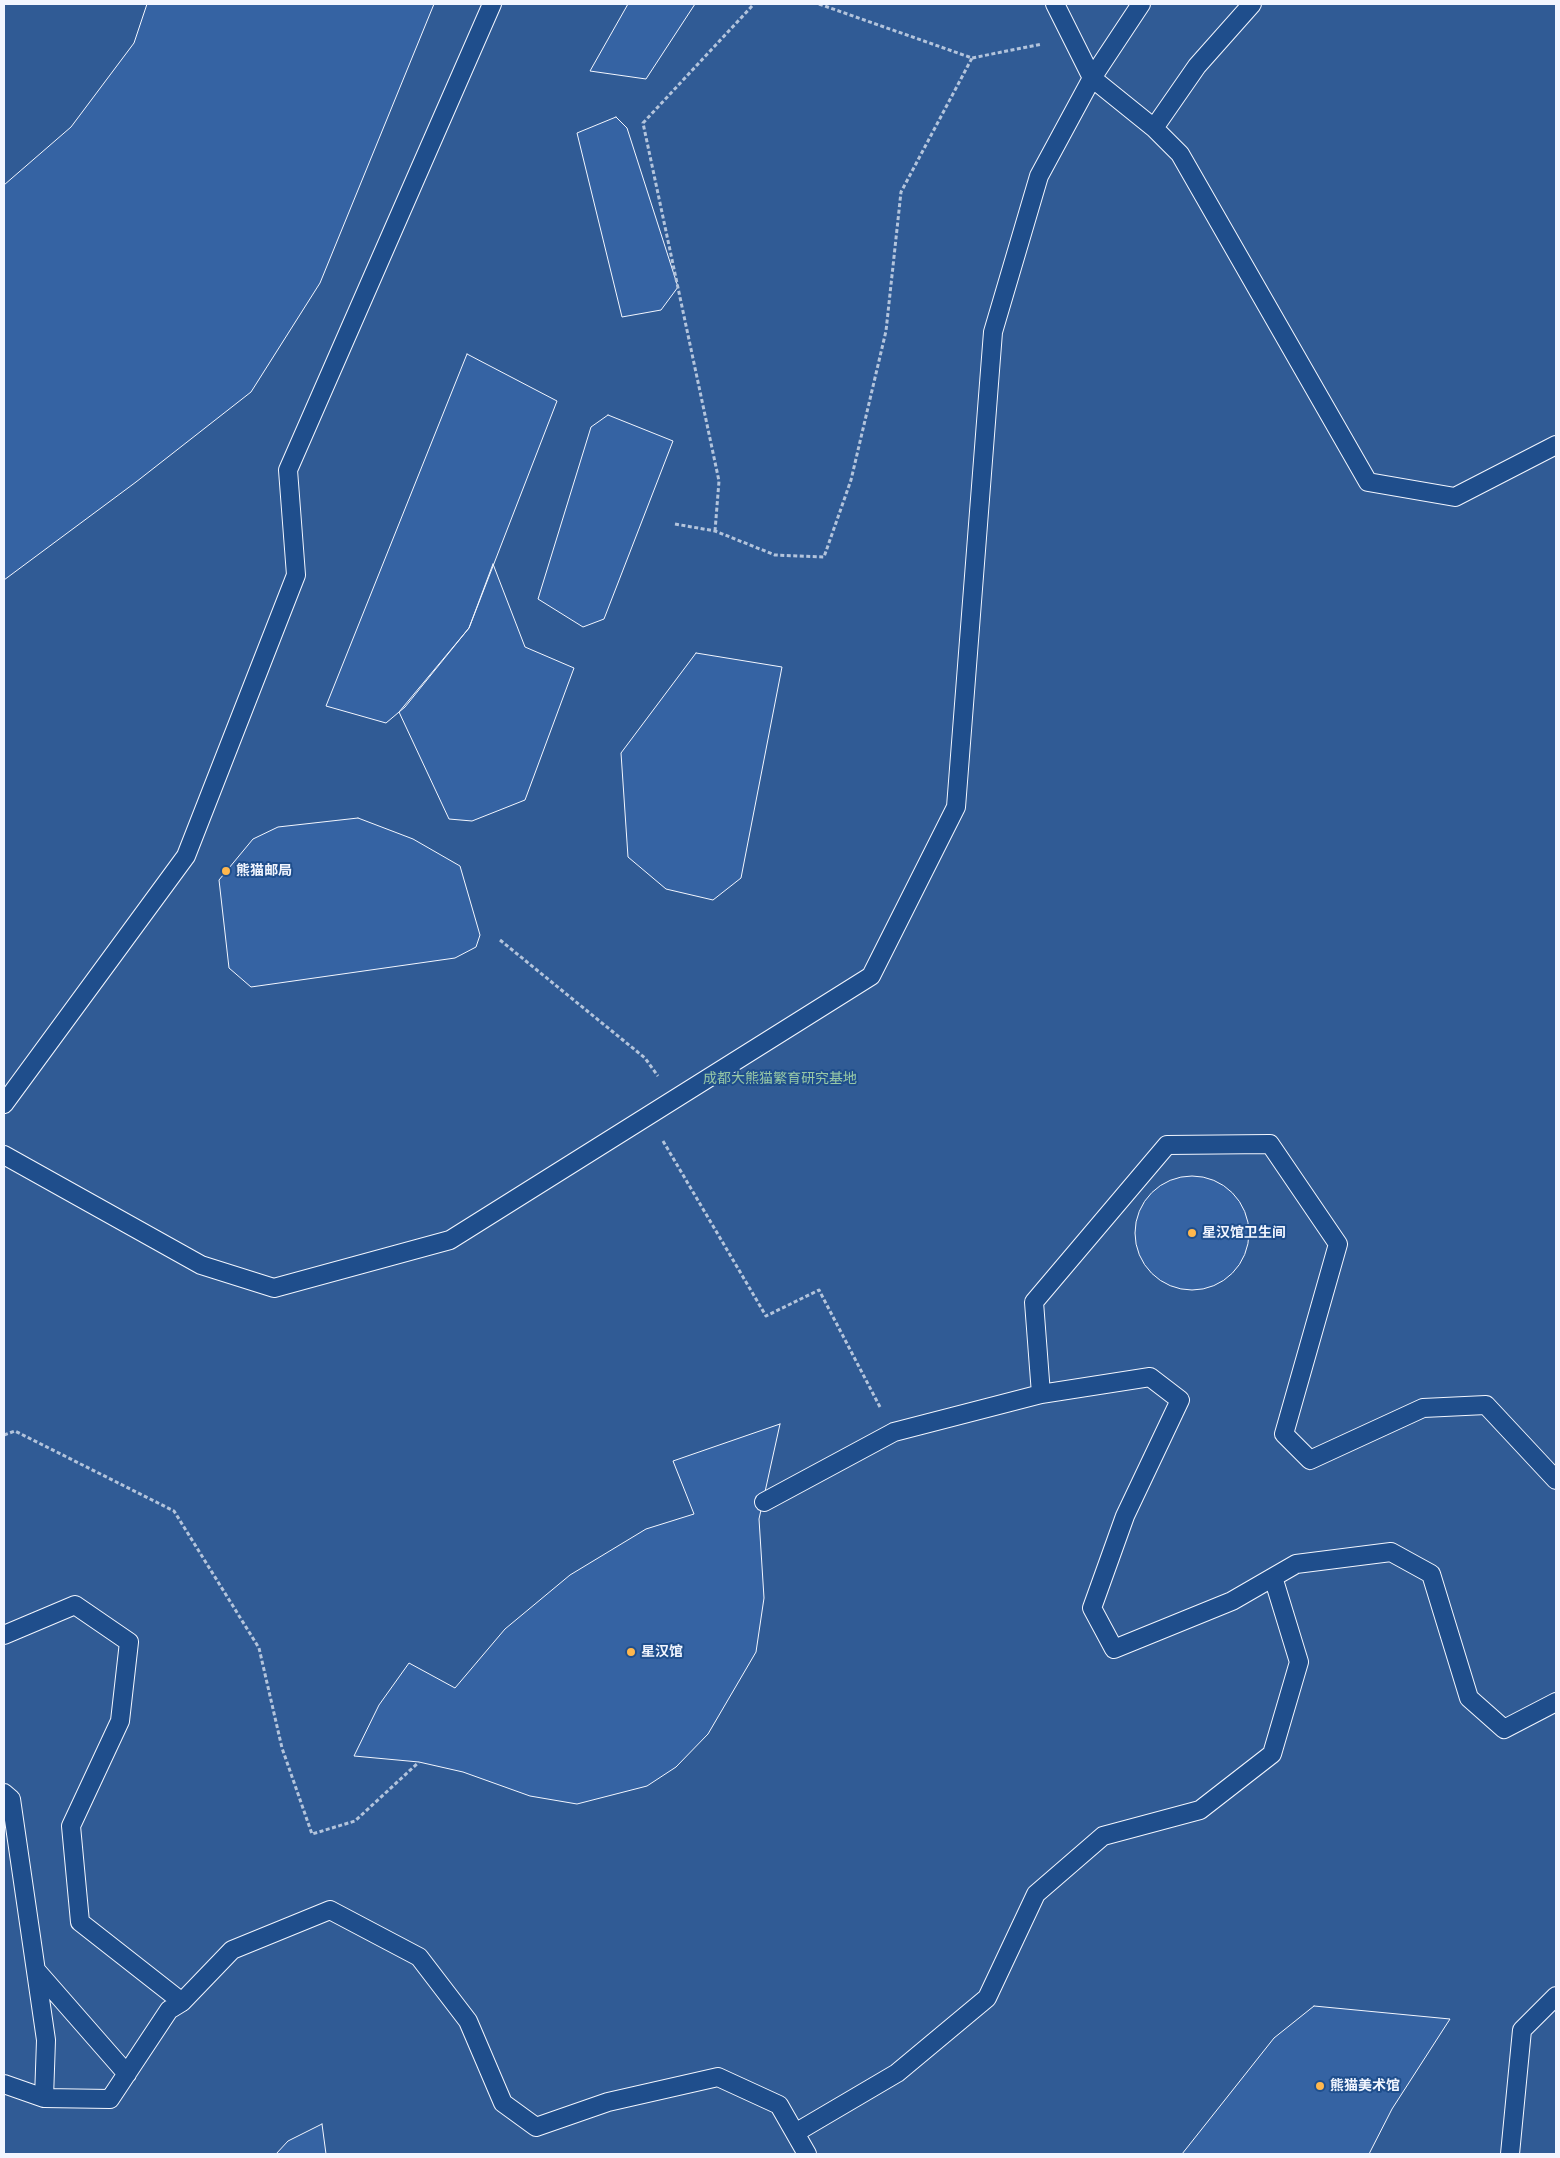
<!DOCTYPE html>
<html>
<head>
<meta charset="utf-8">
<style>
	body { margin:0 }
	#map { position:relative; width:1560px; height:2158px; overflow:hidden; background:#1f4e8c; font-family:"IBM Plex Sans",sans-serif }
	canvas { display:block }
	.frame { position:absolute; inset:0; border:5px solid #f2f6ff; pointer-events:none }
</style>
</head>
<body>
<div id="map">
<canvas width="1560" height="2158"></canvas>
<div class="frame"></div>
</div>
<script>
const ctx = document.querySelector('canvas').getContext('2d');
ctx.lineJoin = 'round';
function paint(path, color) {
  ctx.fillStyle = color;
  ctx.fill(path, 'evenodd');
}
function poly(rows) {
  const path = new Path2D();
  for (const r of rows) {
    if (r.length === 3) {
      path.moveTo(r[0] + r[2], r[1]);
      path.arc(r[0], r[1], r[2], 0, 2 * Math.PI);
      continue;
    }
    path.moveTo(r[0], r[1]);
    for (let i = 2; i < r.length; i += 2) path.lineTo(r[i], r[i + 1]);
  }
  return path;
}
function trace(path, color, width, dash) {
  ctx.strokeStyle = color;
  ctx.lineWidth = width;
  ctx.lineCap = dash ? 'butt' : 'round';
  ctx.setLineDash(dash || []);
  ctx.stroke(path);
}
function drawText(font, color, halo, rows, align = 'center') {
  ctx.font = font + ' "IBM Plex Sans","Noto Sans SC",sans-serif';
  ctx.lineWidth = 4;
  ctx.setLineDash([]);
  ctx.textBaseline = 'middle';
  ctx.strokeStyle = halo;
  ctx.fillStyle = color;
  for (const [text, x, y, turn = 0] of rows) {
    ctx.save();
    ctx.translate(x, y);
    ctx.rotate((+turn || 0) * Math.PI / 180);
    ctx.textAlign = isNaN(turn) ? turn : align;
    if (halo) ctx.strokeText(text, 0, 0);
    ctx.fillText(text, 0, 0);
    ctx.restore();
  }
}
const built = poly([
	[4,4,1556,4,1556,2154,4,2154,4,4]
]);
paint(built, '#305b95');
trace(built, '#a8bbd7', 1);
const building = poly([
	[147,4,434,4,320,283,251,392,136,482,4,580,4,185,71,127,134,43,147,4],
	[628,4,695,4,646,79,590,71,628,4],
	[616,117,627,128,678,287,661,310,622,317,577,133,616,117],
	[467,354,557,401,469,628,405,707,386,723,326,706,467,354],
	[608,415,673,441,604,619,583,627,538,599,591,427,608,415],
	[493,564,525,647,574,668,525,800,472,821,449,819,399,712,469,628,493,564],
	[696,653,782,667,741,878,713,900,666,889,628,857,621,753,696,653],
	[358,818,413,839,460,866,480,935,476,947,455,958,251,987,229,968,219,880,253,839,278,827,358,818],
	[1192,1233,57],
	[780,1424,759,1519,764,1598,756,1652,708,1734,676,1767,647,1786,577,1804,530,1796,463,1772,419,1762,354,1756,379,1705,409,1663,455,1688,505,1629,570,1575,646,1529,694,1514,673,1461,780,1424],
	[1314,2006,1450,2019,1392,2109,1369,2154,1182,2154,1274,2038,1314,2006],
	[322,2124,326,2154,276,2154,288,2141,322,2124]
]);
paint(building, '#3563a3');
trace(building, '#f2f6ff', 1);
const lane = poly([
	[1055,4,1092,78,1154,128,1180,154,1368,482,1455,497,1556,445],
	[1154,128,1197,66,1252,4],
	[4,1104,186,856,296,575,288,470,492,4],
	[4,1155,201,1265,274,1288,450,1240,871,976,956,807,993,332,1039,176,1092,78,1141,4],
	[1041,1394,1034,1302,1167,1145,1270,1144,1338,1244,1284,1434,1310,1460,1423,1408,1486,1405,1556,1480],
	[764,1502,894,1432,1041,1394,1150,1377,1180,1400,1125,1516,1092,1608,1114,1649,1232,1601,1296,1564,1391,1552,1431,1574,1469,1698,1504,1729,1556,1702],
	[4,1635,75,1605,129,1642,120,1721,71,1826,80,1922,182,2002],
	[4,1793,11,1799,46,2040,44,2098],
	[36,1970,127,2074],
	[4,2084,44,2098,110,2099,169,2010,182,2002,232,1950,330,1910,419,1957,468,2021,503,2103,536,2127,608,2102,718,2077,779,2105,807,2154],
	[795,2133,897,2073,987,1998,1036,1894,1103,1836,1200,1810,1272,1754,1299,1662,1273,1577],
	[1510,2154,1522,2030,1556,1996]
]);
trace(lane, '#f2f6ff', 20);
trace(poly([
	[819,4,972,58,1042,44],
	[675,524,715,531,775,555,824,557,851,480,886,331,901,192,972,58],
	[715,531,719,481,643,123,754,4],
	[500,940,645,1058,658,1076],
	[663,1141,766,1316,819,1290,880,1407],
	[4,1435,15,1431,174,1511,259,1648,282,1748,312,1834,355,1821,419,1762]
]), '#b3c4dc', 3, [4, 2.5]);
trace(lane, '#1f4e8c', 18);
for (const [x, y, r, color] of [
	[226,871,5,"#ffb74d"],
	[1192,1233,5,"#ffb74d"],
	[631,1652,5,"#ffb74d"],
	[1320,2086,5,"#ffb74d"]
]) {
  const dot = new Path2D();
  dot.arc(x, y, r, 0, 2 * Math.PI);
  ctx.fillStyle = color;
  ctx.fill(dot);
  trace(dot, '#1f4e8c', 2);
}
drawText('bold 14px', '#f2f6ff', '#1f4e8c', [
	["熊猫邮局",236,871],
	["星汉馆卫生间",1202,1233],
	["星汉馆",641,1652],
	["熊猫美术馆",1330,2086]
], 'left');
drawText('14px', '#97c8a6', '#1f4e8c', [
	["成都大熊猫繁育研究基地",780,1079]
]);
</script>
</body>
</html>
